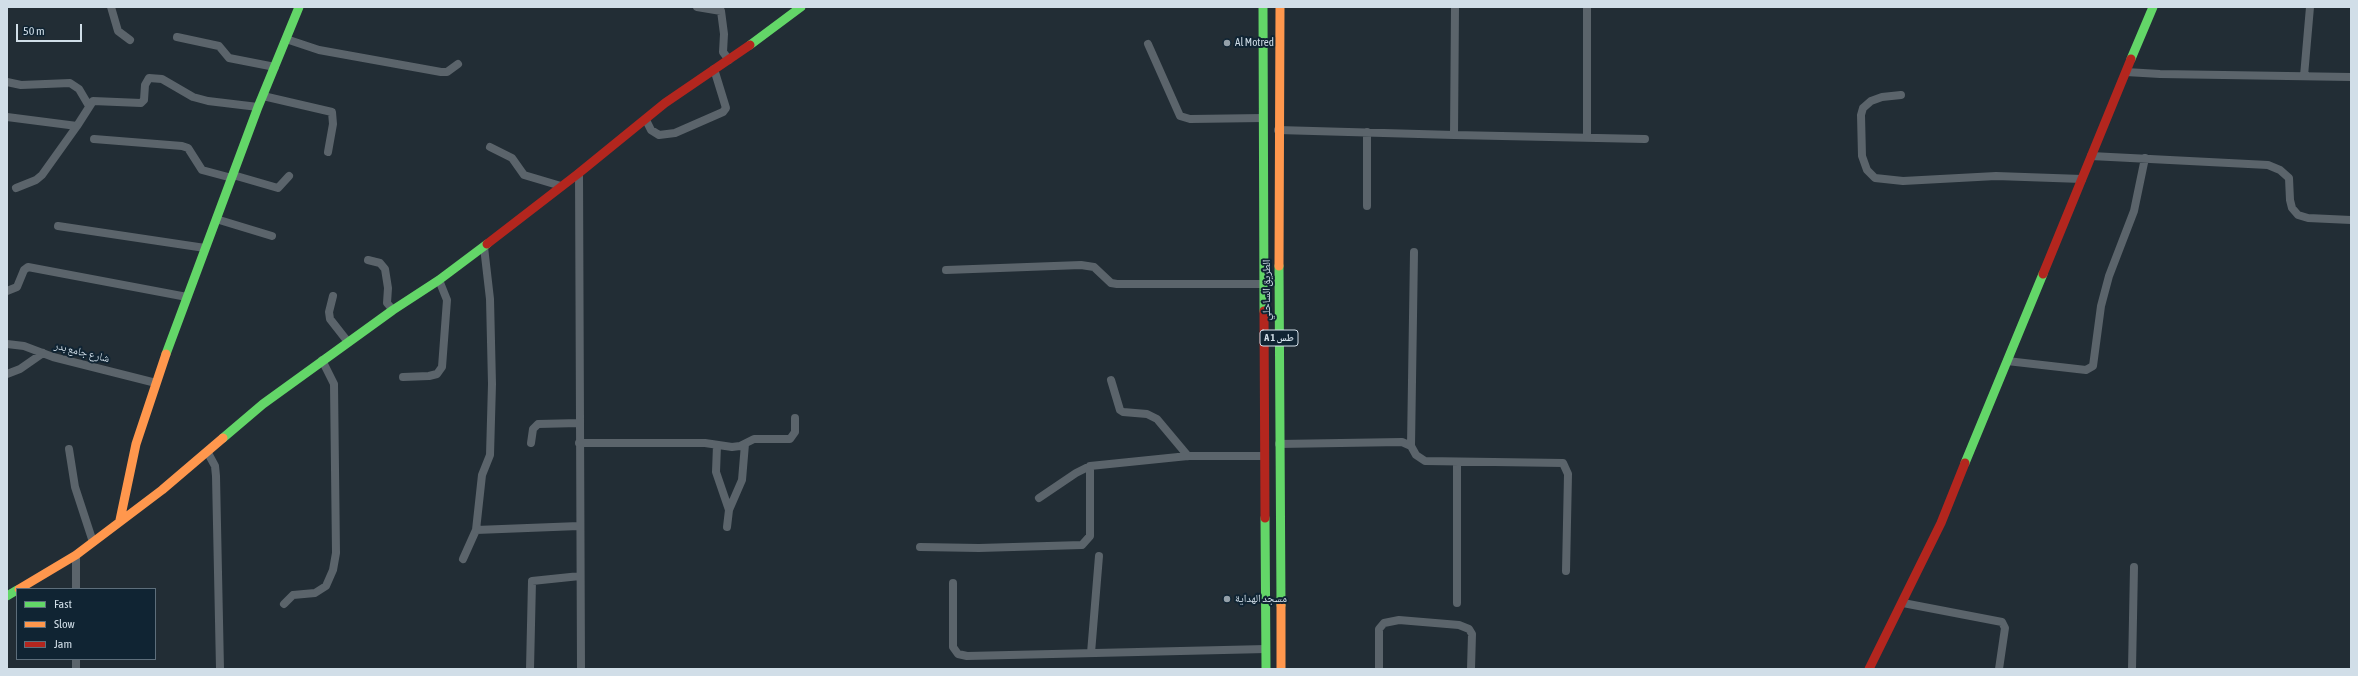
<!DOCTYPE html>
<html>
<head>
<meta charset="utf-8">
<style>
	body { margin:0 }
	#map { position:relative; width:2358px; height:676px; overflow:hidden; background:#222d35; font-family:"Asap Condensed",sans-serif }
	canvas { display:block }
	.frame { position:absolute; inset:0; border:8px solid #d1dee8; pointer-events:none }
	.legend { position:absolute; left:16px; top:588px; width:140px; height:72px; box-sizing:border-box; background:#102433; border:1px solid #5d6e7b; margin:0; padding:5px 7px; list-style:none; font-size:12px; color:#d1dee8 }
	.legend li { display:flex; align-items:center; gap:8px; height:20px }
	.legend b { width:20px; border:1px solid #5d6e7b }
	.scale { position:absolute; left:16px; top:24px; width:66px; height:18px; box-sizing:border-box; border:2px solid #d1dee8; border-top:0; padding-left:5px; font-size:12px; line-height:14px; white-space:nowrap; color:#d1dee8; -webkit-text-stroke:3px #102433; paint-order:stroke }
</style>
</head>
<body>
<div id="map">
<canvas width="2358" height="676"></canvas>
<div class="frame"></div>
<ul class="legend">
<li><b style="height:5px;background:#63d668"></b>Fast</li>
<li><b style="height:5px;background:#ff974d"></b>Slow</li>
<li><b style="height:5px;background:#b3261e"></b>Jam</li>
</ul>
<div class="scale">50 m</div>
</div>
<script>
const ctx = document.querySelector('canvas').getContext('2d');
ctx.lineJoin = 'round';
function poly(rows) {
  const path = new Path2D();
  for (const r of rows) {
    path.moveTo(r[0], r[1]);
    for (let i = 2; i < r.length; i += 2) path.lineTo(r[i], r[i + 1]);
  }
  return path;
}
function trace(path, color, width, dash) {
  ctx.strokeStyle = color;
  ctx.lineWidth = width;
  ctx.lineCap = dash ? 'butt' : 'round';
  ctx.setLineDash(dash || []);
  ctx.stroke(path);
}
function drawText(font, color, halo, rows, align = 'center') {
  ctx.font = font + ' "Asap Condensed","Noto Naskh Arabic",sans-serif';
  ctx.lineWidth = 4;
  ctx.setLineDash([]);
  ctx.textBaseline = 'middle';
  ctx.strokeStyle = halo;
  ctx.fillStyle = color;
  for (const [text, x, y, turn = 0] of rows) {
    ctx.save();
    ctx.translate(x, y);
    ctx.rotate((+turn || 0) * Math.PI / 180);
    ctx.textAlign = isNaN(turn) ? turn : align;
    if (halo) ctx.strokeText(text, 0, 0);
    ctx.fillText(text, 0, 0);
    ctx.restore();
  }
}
trace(poly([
	[111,7,118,31,130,40],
	[697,7,721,11,724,34,723,52,729,60],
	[1455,7,1454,135,1645,139],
	[1587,7,1587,137],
	[177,37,219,46,229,58,275,67],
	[286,39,319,50,441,72,447,72,458,64],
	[1148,44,1180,116,1190,119,1263,118],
	[2126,72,2160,74,2351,77],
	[2304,76,2310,7],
	[7,82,21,85,70,83,79,89,89,106],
	[1901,95,1882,97,1871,101,1863,108,1861,115,1862,156,1867,170,1875,178,1903,181,1996,176,2082,179],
	[263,96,332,112,333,124,328,152],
	[7,117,77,126,93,101,141,103,144,100,145,85,149,78,162,79,193,97,208,101,258,107],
	[646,120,651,130,659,135,675,133,723,112,726,108,714,69],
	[1278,130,1454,135],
	[94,139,182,146,188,148,202,170,232,178],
	[490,147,512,158,524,175,561,186],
	[2091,156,2268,165,2280,170,2289,178,2290,200,2292,208,2298,215,2308,218,2351,220],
	[579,173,581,669],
	[233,175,278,188,289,176],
	[16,188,36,180,42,175,77,126],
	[1367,206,1367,132],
	[216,219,272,236],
	[58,226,205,248],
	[368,260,380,263,385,269,388,288,387,303,393,310],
	[946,270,1081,265,1094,267,1111,283,1117,284,1263,284],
	[7,291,17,287,24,270,28,267,187,297],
	[333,296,329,312,330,319,348,342],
	[7,344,24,346,53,357,156,383],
	[2007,361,2086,370,2093,366,2101,306,2109,276,2134,211,2145,158],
	[7,374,20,369,43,353],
	[403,377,429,376,437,374,442,367,447,300,439,280],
	[1111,380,1120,410,1123,412,1147,414,1157,419,1188,456],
	[531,443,533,429,538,424,579,423],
	[579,443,705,443,732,447,740,446,754,439,790,439,795,432,795,418],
	[1279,444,1402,442,1411,446,1416,455,1425,461,1563,463,1568,474,1566,571],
	[717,445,716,472,729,510,727,527],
	[1411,446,1414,252],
	[69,449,75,487,93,542],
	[208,453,215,466,216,476,220,669],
	[1457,462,1457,603],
	[1039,498,1076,473,1090,466,1188,456,1264,456],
	[729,510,742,480,745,444],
	[476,530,579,526],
	[920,547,979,548,1082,545,1090,536,1090,466],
	[463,559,476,530,482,475,490,455,492,384,490,299,484,247],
	[953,583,953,647,958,654,967,656,1266,649],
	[76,589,76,555],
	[1903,603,2002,622,2005,628,1999,669],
	[284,604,293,595,315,593,326,586,333,570,336,553,334,384,322,360],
	[1091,653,1099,556],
	[76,669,76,659],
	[530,669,532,581,580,576],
	[1379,669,1379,629,1384,623,1399,620,1459,625,1469,629,1472,634,1471,669],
	[2132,669,2134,567]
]), '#5b646b', 8);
trace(poly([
	[1263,7,1264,311],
	[750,45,801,7],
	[2131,59,2153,7],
	[1279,266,1281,605],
	[166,354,258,107,299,7],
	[223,438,263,404,393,310,439,280,487,244],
	[1965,463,2043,274],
	[1265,518,1266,669],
	[7,596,17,590]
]), '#63d668', 9);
trace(poly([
	[1279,266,1280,7],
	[120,520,136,444,166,354],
	[19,589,76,555,162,490,223,438],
	[1281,605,1281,669]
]), '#ff974d', 9);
trace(poly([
	[487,244,579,173,665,103,750,45],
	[2043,274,2131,59],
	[1264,311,1265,518],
	[1869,669,1941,523,1965,463]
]), '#b3261e', 9);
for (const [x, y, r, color] of [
	[1227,43,4,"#94a0a9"],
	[1227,599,4,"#94a0a9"]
]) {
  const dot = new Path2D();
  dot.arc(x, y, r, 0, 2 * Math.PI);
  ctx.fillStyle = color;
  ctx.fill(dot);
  trace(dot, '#102433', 1.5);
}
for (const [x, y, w] of [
	[1279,338,38]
]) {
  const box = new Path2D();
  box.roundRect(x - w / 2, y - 8, w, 16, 3);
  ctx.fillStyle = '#102433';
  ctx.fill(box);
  trace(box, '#d1dee8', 1);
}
drawText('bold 10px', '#d1dee8', null, [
	["A 1 طس",1279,338]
]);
drawText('11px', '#d1dee8', '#102433', [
	["Al Motred",1235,43],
	["مسجد الهداية",1235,599]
], 'left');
drawText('11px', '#d1dee8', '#102433', [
	["الطريق الساحلي",1267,290,-90],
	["شارع جامع بدر",82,352,14]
]);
</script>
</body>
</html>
